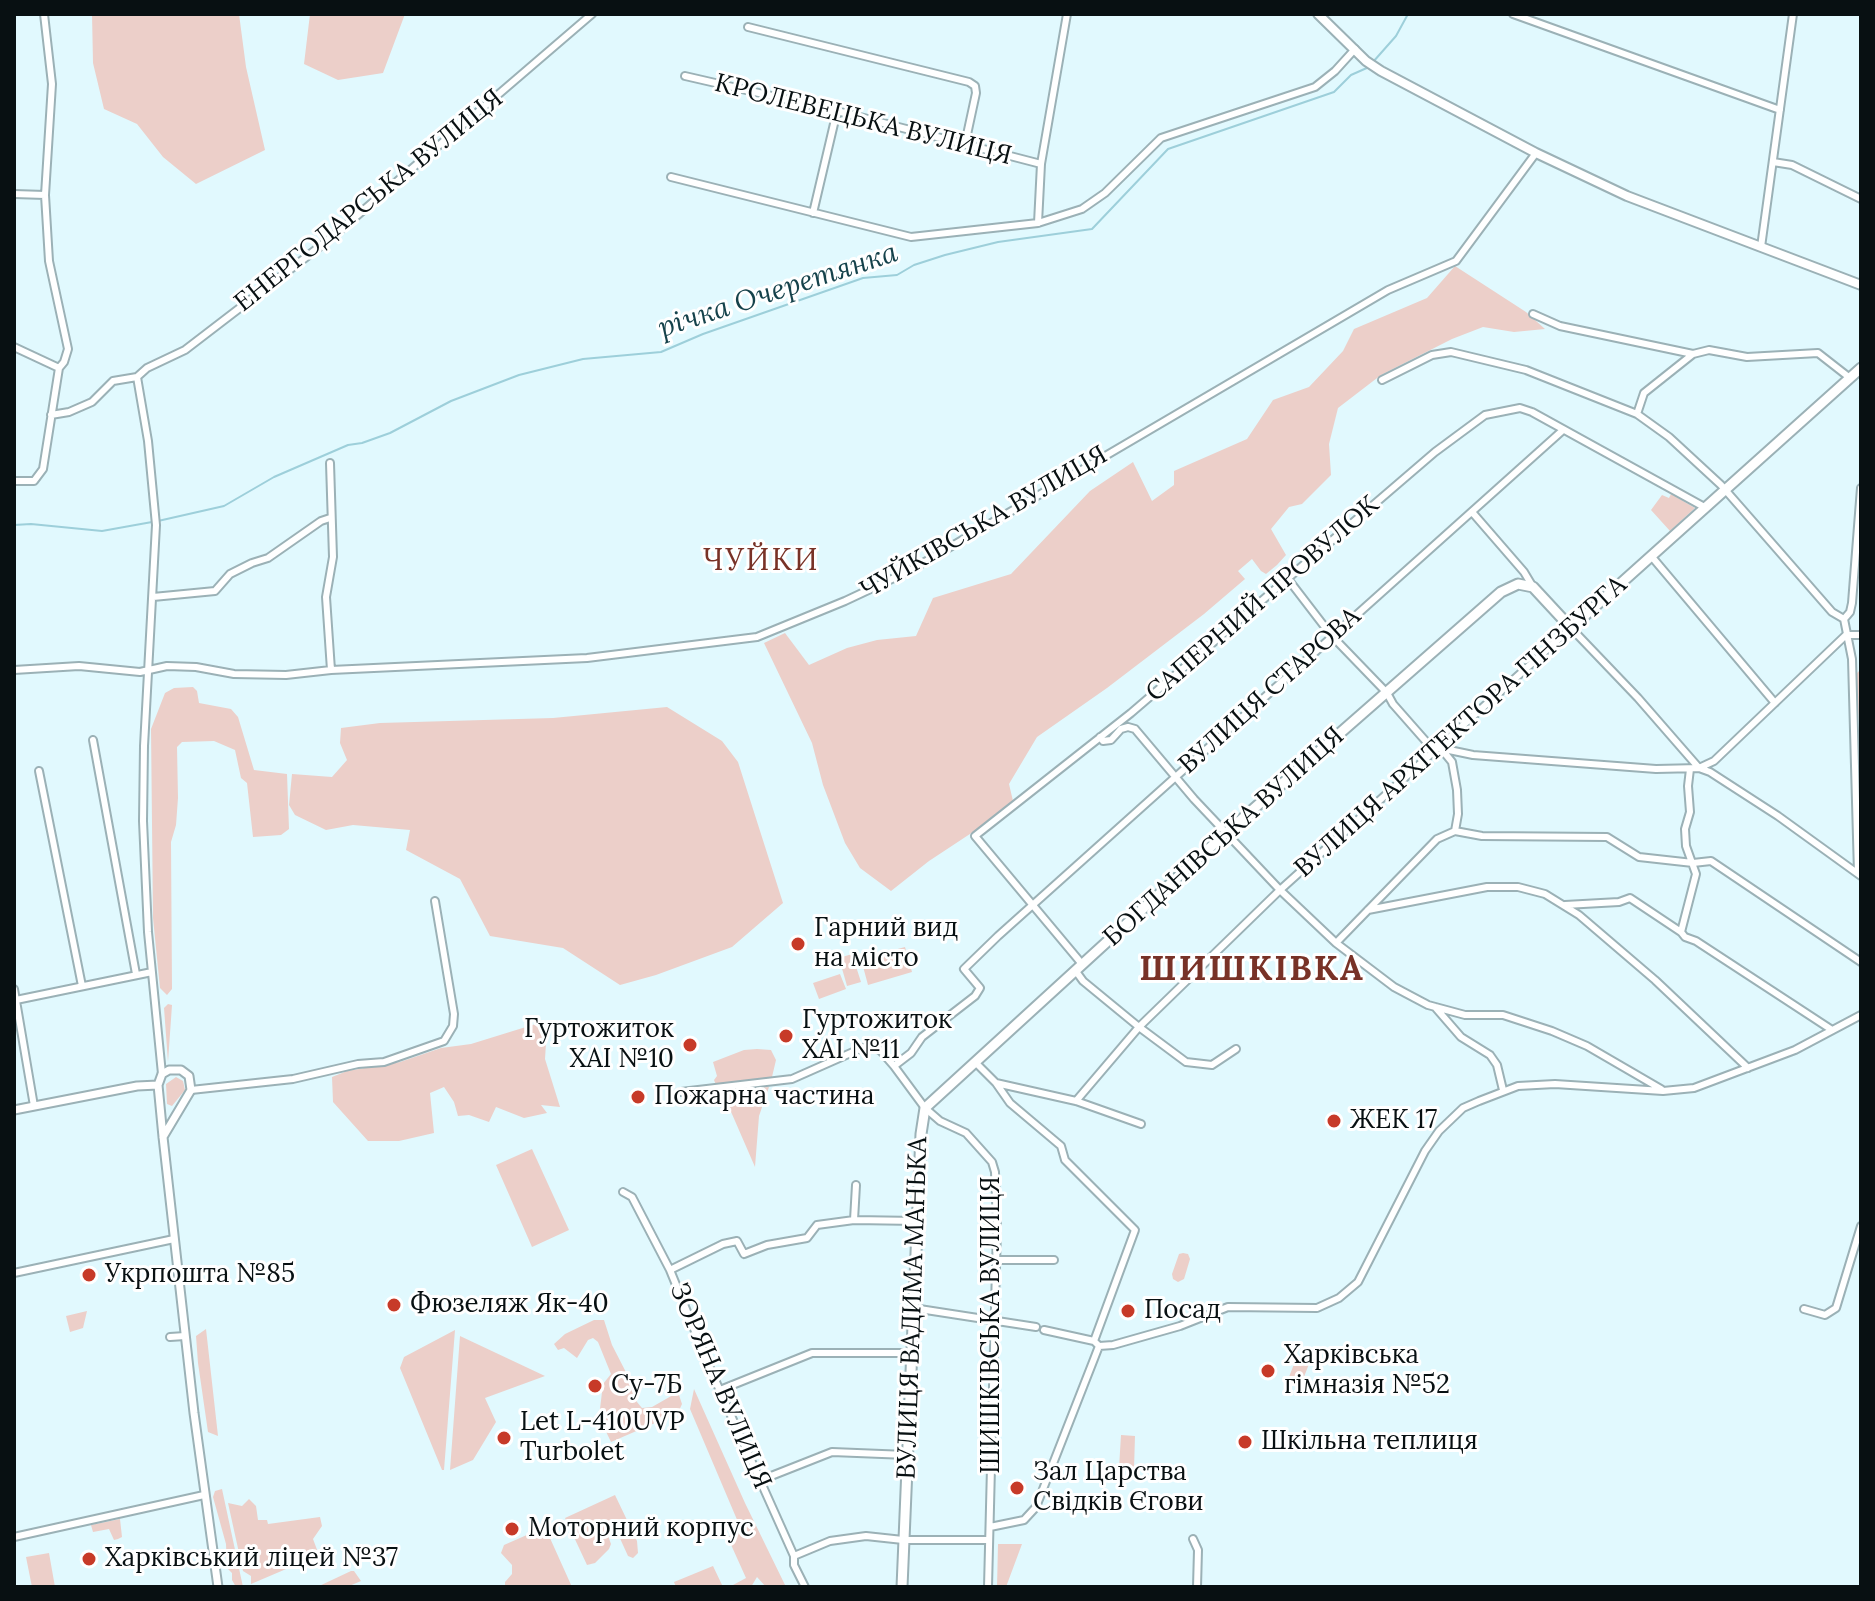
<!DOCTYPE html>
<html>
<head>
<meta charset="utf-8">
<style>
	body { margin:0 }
	#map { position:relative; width:1875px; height:1601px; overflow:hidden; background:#e1f9fe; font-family:Lora,serif }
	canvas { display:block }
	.frame { position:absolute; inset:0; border:16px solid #081012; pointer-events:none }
</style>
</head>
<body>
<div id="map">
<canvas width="1875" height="1601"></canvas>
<div class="frame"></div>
</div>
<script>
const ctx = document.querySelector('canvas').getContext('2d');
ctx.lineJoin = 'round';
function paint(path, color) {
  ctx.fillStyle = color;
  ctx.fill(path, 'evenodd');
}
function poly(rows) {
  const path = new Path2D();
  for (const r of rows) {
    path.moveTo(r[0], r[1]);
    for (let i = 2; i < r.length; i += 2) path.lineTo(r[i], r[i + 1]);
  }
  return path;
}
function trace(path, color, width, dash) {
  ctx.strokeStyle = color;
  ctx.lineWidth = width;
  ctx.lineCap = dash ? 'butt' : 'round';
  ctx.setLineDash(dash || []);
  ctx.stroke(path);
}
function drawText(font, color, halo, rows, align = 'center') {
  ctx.font = font + ' Lora,serif';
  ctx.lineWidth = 6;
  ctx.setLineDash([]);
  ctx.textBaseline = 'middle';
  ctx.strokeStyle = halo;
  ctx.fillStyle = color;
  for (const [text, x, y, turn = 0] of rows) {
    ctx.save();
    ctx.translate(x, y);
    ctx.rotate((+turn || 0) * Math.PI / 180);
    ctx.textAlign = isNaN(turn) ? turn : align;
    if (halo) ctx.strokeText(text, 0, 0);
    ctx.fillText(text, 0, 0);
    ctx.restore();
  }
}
paint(poly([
	[92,14,239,14,246,67,265,150,196,184,163,157,137,124,104,109,93,63],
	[310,14,405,14,383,73,338,80,304,64],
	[1455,266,1526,312,1545,329,1514,332,1483,327,1452,339,1381,375,1338,408,1329,444,1331,475,1302,504,1289,507,1271,529,1286,555,1277,565,1266,574,1261,571,1252,559,1238,571,1245,579,1204,614,1107,688,1037,737,1009,784,1013,801,976,830,929,861,891,891,860,868,845,843,823,785,812,743,764,643,785,633,809,665,847,648,877,640,916,636,933,598,1011,574,1090,491,1133,462,1152,501,1174,485,1174,471,1247,439,1273,400,1309,387,1343,351,1354,329,1427,298],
	[1671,494,1695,508,1670,531,1651,510,1662,495,1669,498],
	[1861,669,1861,748,1855,675],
	[193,687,197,691,199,703,231,709,238,717,254,770,287,774,289,829,281,835,253,837,247,783,241,778,235,750,214,741,182,742,177,747,178,798,176,825,171,842,172,989,167,995,160,988,153,918,151,729,165,693,174,688],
	[667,707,722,741,738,762,783,903,732,947,656,975,620,985,563,948,490,936,460,879,406,850,410,830,353,825,326,830,295,815,289,805,292,774,332,777,347,760,340,743,341,728,380,723,553,718],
	[905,947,912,972,868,985,861,959],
	[852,954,861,982,847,986,839,958],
	[840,974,846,989,819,999,813,983],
	[168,1004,172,1005,168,1062,164,1008],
	[542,1022,552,1023,546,1043,545,1059,560,1107,541,1105,547,1113,524,1118,496,1107,489,1122,469,1115,458,1116,454,1102,444,1087,430,1093,434,1133,399,1141,368,1141,333,1102,332,1077,347,1071,400,1062,441,1048,471,1044],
	[757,1049,771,1050,776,1060,772,1077,716,1085,714,1080,717,1076,713,1062,744,1050],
	[176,1077,183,1081,185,1090,172,1106,167,1104,166,1084],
	[769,1087,759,1116,755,1167,722,1091],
	[532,1149,569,1230,532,1247,496,1165],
	[1183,1253,1188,1254,1190,1259,1184,1279,1178,1282,1173,1279,1172,1274,1179,1254],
	[87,1311,83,1328,70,1332,66,1316],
	[594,1320,604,1320,612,1345,630,1380,637,1402,642,1408,652,1407,673,1395,679,1395,682,1404,678,1413,611,1442,599,1417,603,1384,611,1374,598,1342,593,1338,588,1340,577,1358,564,1348,558,1350,554,1344,565,1334],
	[206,1329,218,1436,208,1432,198,1363,196,1336],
	[455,1330,444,1470,442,1470,400,1368,404,1357],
	[460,1336,545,1376,485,1398,496,1422,473,1460,450,1470],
	[1296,1359,1309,1364,1300,1387,1287,1382],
	[694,1389,745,1503,786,1587,766,1587,757,1577,751,1587,734,1587,733,1585,746,1578,728,1538,736,1529,738,1522,690,1409],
	[1121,1435,1135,1436,1134,1469,1119,1468],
	[222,1489,243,1587,236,1587,232,1580,232,1573,227,1568,226,1544,213,1497,215,1491],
	[615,1495,637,1541,638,1553,633,1558,628,1556,618,1534,609,1528,606,1530,611,1544,609,1549,595,1563,587,1565,565,1518],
	[249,1499,256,1506,258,1520,267,1520,268,1524,320,1517,322,1526,313,1539,319,1555,251,1584,251,1576,243,1571,228,1503,242,1506],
	[120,1519,122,1537,118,1539,114,1540,109,1529,93,1532,91,1525],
	[545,1527,572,1587,505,1587,505,1582,512,1574,512,1565,501,1553,504,1545],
	[998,1544,1022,1544,1006,1587,997,1587],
	[49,1553,55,1587,32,1587,26,1557],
	[713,1566,723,1587,676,1587,674,1582],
	[351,1571,354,1571,361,1581,347,1587,317,1587]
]), '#eccfc9');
trace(poly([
	[1373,62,1396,36,1408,14],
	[158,521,224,506,274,477,348,445,362,443,390,433,451,401,519,375,583,359,661,352,703,334,863,278,897,275,914,265,945,255,998,242,1092,229,1168,149,1334,92,1351,75,1369,67],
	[14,525,31,524,102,531,152,522]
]), '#9dcfda', 2);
const minor = poly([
	[1513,14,1780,110],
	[748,27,969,82,975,86,976,93,965,144],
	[685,76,837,111,1041,164],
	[1773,162,1792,165,1861,199],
	[671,177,911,237,1038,223,1082,209,1105,193,1161,138,1315,87,1335,71,1355,49],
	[14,194,45,195],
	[813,213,837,111],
	[1038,223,1041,164,1067,14],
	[1761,247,1793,14],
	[1533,314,1560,326,1693,354],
	[14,347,59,368],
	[137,377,148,441,156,525,144,746,143,821,148,932,162,1074],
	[1382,380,1432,355,1451,352,1526,370,1637,414,1669,437,1721,485,1832,612,1844,619],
	[1637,414,1644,393,1693,354,1709,350,1747,357,1818,353,1850,378],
	[51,415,69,412,92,402,113,381,137,377,147,368,185,350,331,238,592,14],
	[330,463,333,557,326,597,331,670],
	[14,481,34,481,43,469,59,368,64,362,68,349,49,261,45,195,52,84,44,14],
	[1472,512,1524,572,1533,587],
	[1652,557,1775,703],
	[1288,579,1331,635,1387,693,1393,704,1430,746,1473,755,1656,769,1699,768,1710,772,1778,816,1861,876],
	[153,597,215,591,230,574,252,563,268,558,321,521,330,518],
	[14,670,79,666,140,672,167,666,196,667,234,674,286,675,331,670,587,658,757,637,845,601,911,570,1388,290,1456,261,1536,153],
	[1100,737,1103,741,1111,740,1121,729,1128,727,1135,729,1194,799,1280,890,1336,943,1394,987,1428,1005,1465,1015,1503,1015,1552,1031,1587,1046,1661,1089],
	[93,740,136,974],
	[1439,746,1452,762,1457,790,1458,814,1455,831],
	[39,771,82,986],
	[1858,873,1852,659,1844,619,1850,612,1852,603,1861,488],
	[1565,905,1619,902,1630,898,1681,932,1685,937,1696,941,1832,1030],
	[1368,910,1487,887,1518,887,1545,894,1579,915,1655,980,1748,1068],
	[1681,932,1696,874,1686,846,1685,829,1690,812,1688,786,1690,769],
	[1336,943,1437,839,1455,831,1482,836,1607,837,1639,857,1693,863,1711,861,1861,962],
	[1082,964,975,836,1131,713,1435,452,1485,415,1520,408,1532,412,1706,508],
	[1075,970,1083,981,1139,1027,1186,1062,1212,1065,1236,1049],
	[14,989,34,1106],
	[16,1000,152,972],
	[1435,1007,1461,1037,1490,1055,1497,1065,1503,1090],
	[976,1063,996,1083,1010,1103,1061,1146,1065,1160,1135,1230,1094,1341,1099,1346,1094,1359,1036,1507,1024,1520,990,1527],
	[894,1066,911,1053,922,1037,975,996,980,988,964,969,998,936,1563,430],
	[996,1083,1076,1101,1141,1124],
	[191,1090,293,1079,358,1064,384,1062,444,1041,453,1026,454,1014,435,901],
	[681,1092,792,1079,862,1048,872,1046,881,1051,894,1066,925,1108,940,1121,966,1133,992,1162,995,1172,997,1227,988,1587],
	[1076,1101,1139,1027,1280,890,1571,628,1638,698,1699,768,1714,761,1846,635,1861,635],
	[623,1192,632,1197,670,1270,712,1373,794,1556,794,1565,805,1587],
	[854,1220,856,1185],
	[996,1260,1054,1260],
	[670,1270,723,1244,737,1241,744,1254,767,1245,807,1238,817,1225,854,1220,917,1221],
	[14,1273,174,1239],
	[913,1308,1036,1327],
	[1804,1309,1825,1315,1836,1308,1861,1226],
	[1044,1330,1094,1341],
	[170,1337,185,1336],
	[1099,1346,1113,1345,1180,1326,1228,1307,1317,1308,1339,1298,1358,1282,1425,1151,1439,1131,1463,1108,1479,1101,1518,1086,1555,1084,1663,1091,1694,1088,1795,1050,1861,1015],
	[720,1390,812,1353,911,1353],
	[761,1480,832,1452,907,1455],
	[14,1537,204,1495],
	[1193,1539,1198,1550,1197,1587],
	[794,1556,830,1541,866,1536,903,1540,989,1540]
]);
const tertiary = poly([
	[14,1110,137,1086,158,1085],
	[163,1137,191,1090,189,1076,181,1070,169,1070,162,1074,158,1085,163,1137,194,1413,218,1587]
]);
const secondary = poly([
	[1318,14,1366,61,1381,71,1536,153,1627,196,1861,285]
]);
const primary = poly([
	[902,1587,921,1134,925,1108,1226,833,1501,592,1518,584,1533,587,1571,628,1861,368]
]);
trace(minor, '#9bb1b6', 10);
trace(tertiary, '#9bb1b6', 11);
trace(secondary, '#9bb1b6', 12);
trace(primary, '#9bb1b6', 13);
trace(minor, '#fff', 6);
trace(tertiary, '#fff', 7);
trace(secondary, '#fff', 8);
trace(primary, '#fff', 9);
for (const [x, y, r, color] of [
	[798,944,8,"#c73a28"],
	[786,1036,8,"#c73a28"],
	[690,1045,8,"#c73a28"],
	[638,1097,8,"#c73a28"],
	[1334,1121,8,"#c73a28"],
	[89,1275,8,"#c73a28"],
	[394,1305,8,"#c73a28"],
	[1128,1311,8,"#c73a28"],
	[1268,1371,8,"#c73a28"],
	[595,1386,8,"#c73a28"],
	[504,1438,8,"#c73a28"],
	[1245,1442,8,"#c73a28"],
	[1017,1488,8,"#c73a28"],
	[512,1529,8,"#c73a28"],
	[89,1559,8,"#c73a28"]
]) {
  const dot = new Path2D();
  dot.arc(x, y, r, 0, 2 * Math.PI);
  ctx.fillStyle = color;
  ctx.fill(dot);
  trace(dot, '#fff', 3);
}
drawText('26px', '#081012', '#fff', [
	["КРОЛЕВЕЦЬКА ВУЛИЦЯ",863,120,14],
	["ЕНЕРГОДАРСЬКА ВУЛИЦЯ",369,201,-39],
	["ЧУЙКІВСЬКА ВУЛИЦЯ",984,523,-30],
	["САПЕРНИЙ ПРОВУЛОК",1263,599,-41],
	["ВУЛИЦЯ СТАРОВА",1270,691,-42],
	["ВУЛИЦЯ АРХІТЕКТОРА ГІНЗБУРГА",1461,727,-42],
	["БОГДАНІВСЬКА ВУЛИЦЯ",1224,837,-42],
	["ВУЛИЦЯ ВАДИМА МАНЬКА",913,1308,-88],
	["ШИШКІВСЬКА ВУЛИЦЯ",992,1325,-90],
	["ЗОРЯНА ВУЛИЦЯ",720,1386,67]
]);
drawText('26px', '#081012', '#fff', [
	["Гарний вид",814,929],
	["на місто",814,959],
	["Гуртожиток",802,1021],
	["ХАІ №11",802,1051],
	["Гуртожиток",674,1030,"right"],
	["ХАІ №10",674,1060,"right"],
	["Пожарна частина",654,1097],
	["ЖЕК 17",1350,1121],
	["Укрпошта №85",105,1275],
	["Фюзеляж Як-40",410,1305],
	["Посад",1144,1311],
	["Харківська",1284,1356],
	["гімназія №52",1284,1386],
	["Су-7Б",611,1386],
	["Let L-410UVP",520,1423],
	["Turbolet",520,1453],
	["Шкільна теплиця",1261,1442],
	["Зал Царства",1033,1473],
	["Свідків Єгови",1033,1503],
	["Моторний корпус",528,1529],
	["Харківський ліцей №37",105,1559]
], 'left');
drawText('italic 28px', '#15424b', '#fff', [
	["річка Очеретянка",778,291,-18]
]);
ctx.letterSpacing = '2px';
drawText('30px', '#783227', '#fff', [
	["ЧУЙКИ",761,561]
]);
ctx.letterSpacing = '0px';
ctx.letterSpacing = '2px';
drawText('bold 34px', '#783227', '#fff', [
	["ШИШКІВКА",1252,970]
]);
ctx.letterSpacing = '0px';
</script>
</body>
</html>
